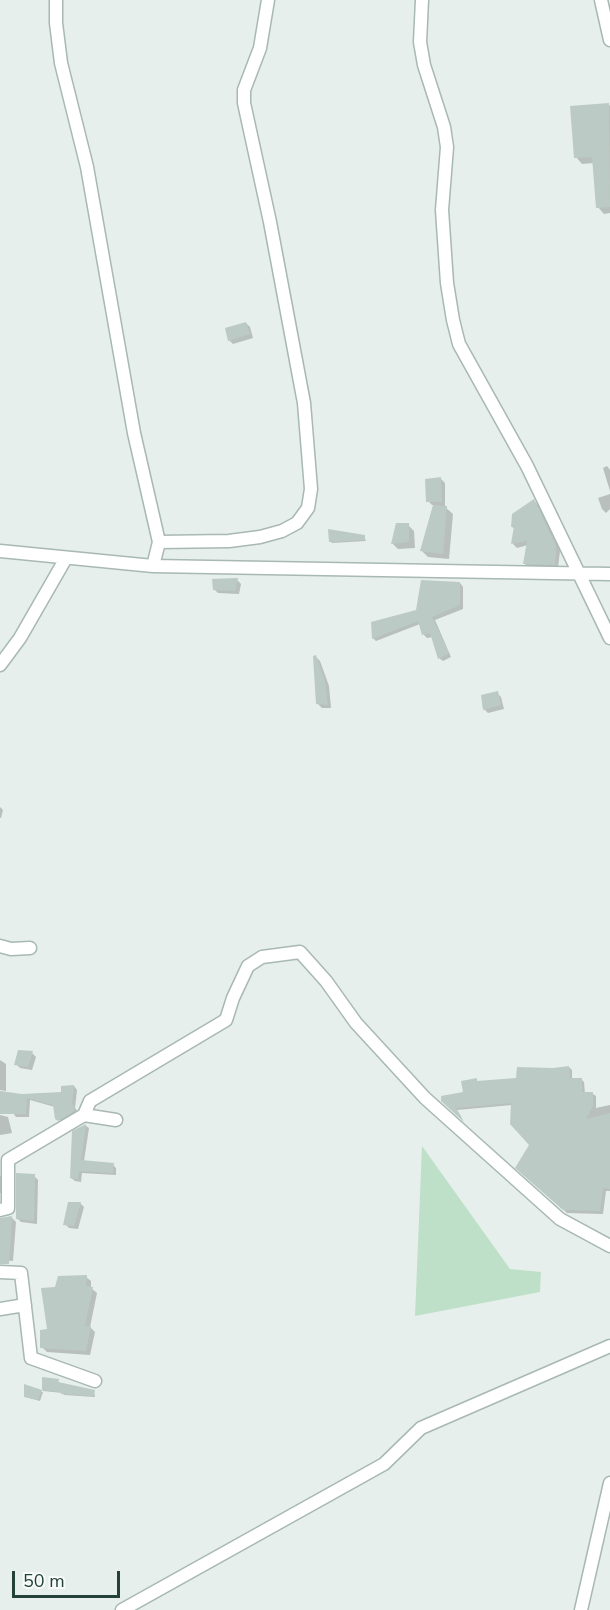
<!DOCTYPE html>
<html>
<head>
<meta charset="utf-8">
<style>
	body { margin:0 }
	#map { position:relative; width:610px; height:1610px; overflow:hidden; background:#e6efeb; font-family:"Nunito Sans",sans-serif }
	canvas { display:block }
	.scale { position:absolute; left:12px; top:1571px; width:108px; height:27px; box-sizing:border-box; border:3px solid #24423a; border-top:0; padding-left:8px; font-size:18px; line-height:21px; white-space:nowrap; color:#24423a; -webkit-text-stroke:4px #f7fbf9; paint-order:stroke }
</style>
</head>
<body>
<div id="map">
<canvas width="610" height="1610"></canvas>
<div class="scale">50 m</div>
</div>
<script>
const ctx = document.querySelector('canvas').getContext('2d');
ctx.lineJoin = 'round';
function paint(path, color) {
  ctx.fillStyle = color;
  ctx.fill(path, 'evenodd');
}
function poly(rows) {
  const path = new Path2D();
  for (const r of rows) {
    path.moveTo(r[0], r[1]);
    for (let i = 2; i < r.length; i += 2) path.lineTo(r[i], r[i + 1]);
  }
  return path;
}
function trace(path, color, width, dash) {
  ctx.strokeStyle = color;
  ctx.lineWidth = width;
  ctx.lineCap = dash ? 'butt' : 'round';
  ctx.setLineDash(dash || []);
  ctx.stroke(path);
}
paint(poly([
	[422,1146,510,1269,541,1272,540,1292,415,1316]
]), '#bfe0c8');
paint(poly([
	[608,104,610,106,610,213,604,214,598,207,594,163,582,164,576,157],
	[246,323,250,327,253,338,233,344,229,340],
	[607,466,610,470,610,491,603,468],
	[441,479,445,483,445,507,453,514,449,559,428,557,422,551,435,505,432,505,428,501],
	[610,494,610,509,606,513,602,509,598,498],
	[534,501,538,505,560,551,558,568,528,567,524,563,528,545,517,548,513,544,515,529,512,527,513,515],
	[408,525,414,531,415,548,398,549,392,543],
	[364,537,366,541,332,543,330,541],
	[237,580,241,584,239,594,218,593,214,589],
	[460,583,463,587,463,609,435,620,451,657,443,661,439,658,433,637,427,638,424,635,420,624,376,641,373,638],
	[316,657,320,661,329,686,331,708,322,708,317,703],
	[497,693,501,697,504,709,488,713,484,709],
	[0,807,3,810,1,818,0,818],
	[32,1053,36,1057,32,1070,20,1068,16,1064],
	[0,1060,6,1064,6,1091,0,1090],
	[569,1067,572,1070,572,1080,581,1079,584,1082,585,1094,593,1094,596,1096,596,1108,610,1105,610,1191,606,1191,603,1214,567,1213,517,1167,530,1145,512,1105,457,1110,462,1118,442,1101,465,1094,476,1080,479,1082,518,1079],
	[74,1086,77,1090,75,1108,78,1112,63,1123,57,1118,55,1107,30,1100,29,1117,16,1117,13,1113,17,1095,62,1093],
	[0,1115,8,1117,12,1133,0,1135],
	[86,1126,89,1128,84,1161,113,1165,116,1168,116,1175,82,1173,81,1182,75,1181,71,1178,74,1132],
	[0,1175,3,1179,3,1193,0,1193],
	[34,1176,38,1180,37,1224,21,1222,17,1218],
	[80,1203,84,1207,78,1229,69,1228,65,1224],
	[12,1218,16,1222,13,1261,0,1260,0,1219],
	[86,1277,91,1281,91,1288,97,1293,90,1327,95,1332,90,1355,47,1352,42,1347,49,1331,57,1288],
	[44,1379,58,1380,59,1383,94,1392,95,1397,64,1395,63,1393,43,1391],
	[26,1386,43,1392,40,1401,25,1397]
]), '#0003');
paint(poly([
	[609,103,610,207,596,208,592,157,574,158,570,106],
	[246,322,250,334,228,341,225,328],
	[441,477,442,502,426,502,425,479],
	[534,499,556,546,555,565,523,564,527,541,511,544,514,526,511,527,512,514],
	[433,505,447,506,443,554,420,551],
	[396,523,409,523,409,542,391,544],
	[328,529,365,535,365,540,329,542],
	[238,578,235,591,213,590,212,579],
	[421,580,460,582,460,605,432,617,449,653,438,659,430,633,422,635,418,621,372,639,371,622,416,610],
	[316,655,325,681,328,705,316,704,313,656],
	[498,691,501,705,483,710,481,695],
	[18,1050,33,1051,28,1067,14,1065],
	[569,1066,570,1078,582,1078,582,1092,593,1092,593,1106,586,1119,610,1113,610,1189,603,1188,600,1211,563,1210,515,1168,529,1145,510,1124,511,1103,456,1108,464,1122,441,1101,441,1096,463,1092,461,1081,477,1078,477,1081,516,1078,517,1067,553,1068],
	[74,1085,72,1104,75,1107,73,1112,58,1121,55,1119,53,1105,27,1098,26,1114,0,1114,0,1091,22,1094,61,1092,61,1086],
	[86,1124,81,1160,114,1163,113,1173,79,1171,78,1179,70,1178,72,1131],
	[16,1173,35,1174,34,1221,16,1219],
	[68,1202,81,1202,74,1226,63,1225],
	[12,1216,9,1264,0,1264,0,1218],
	[87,1275,86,1286,93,1287,85,1326,91,1326,86,1351,40,1348,40,1330,47,1329,41,1288,55,1287,58,1276],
	[42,1377,59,1379,58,1382,95,1390,94,1396,61,1394,61,1392,42,1390],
	[24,1384,42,1390,38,1400,24,1397]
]), '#bbcac4');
const street = poly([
	[56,0,56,23,61,63,87,167,134,433,159,542,153,566],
	[422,0,420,42,424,65,444,127,447,147,442,210,447,283,453,320,459,344,527,466,610,638],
	[601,0,610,40],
	[159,542,229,541,260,537,282,531,297,523,308,508,311,489,304,403,270,222,244,103,244,90,260,48,268,0],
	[0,551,153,566,610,574],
	[0,665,20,638,66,558],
	[0,946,11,949,30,948],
	[84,1115,90,1101,226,1020,233,998,248,966,262,957,300,952,326,981,356,1023,425,1098,560,1219,610,1246],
	[0,1210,8,1208,8,1160,84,1115,116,1120],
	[0,1272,21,1273,31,1358,95,1381],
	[0,1309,25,1305],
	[122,1610,384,1464,421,1428,610,1346],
	[581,1610,610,1483]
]);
trace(street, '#a8b8b2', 15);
trace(street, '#fff', 12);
</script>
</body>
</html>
